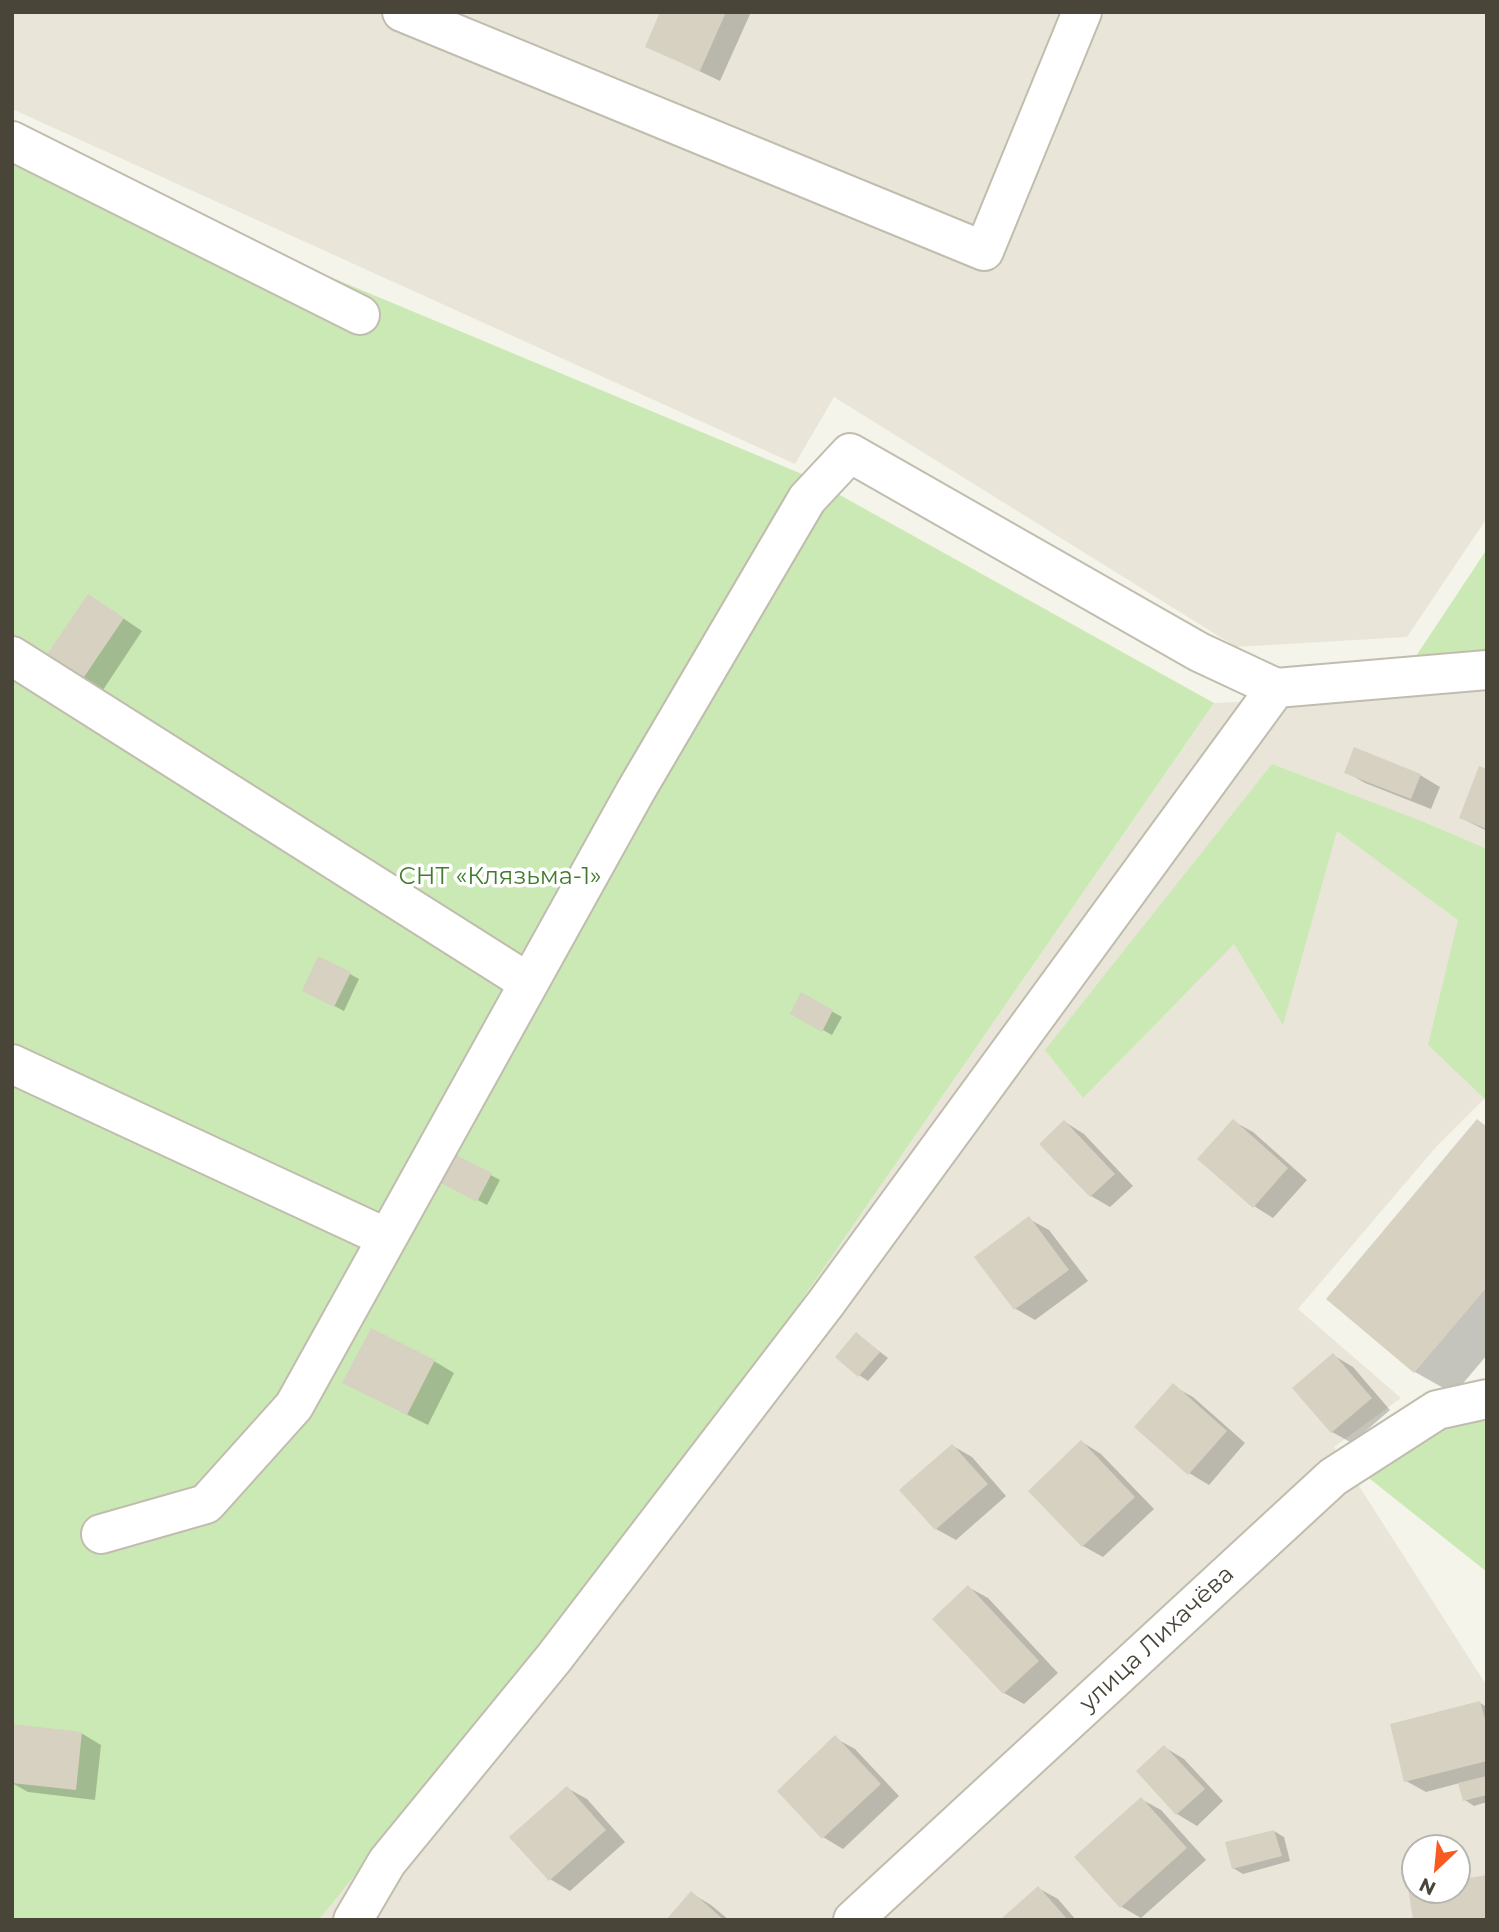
<!DOCTYPE html>
<html>
<head>
<meta charset="utf-8">
<style>
	body { margin:0 }
	#map { position:relative; width:1499px; height:1932px; overflow:hidden; background:#f5f4eb; font-family:Montserrat,sans-serif }
	canvas { display:block }
	.frame { position:absolute; inset:0; border:14px solid #4a4539; pointer-events:none }
	.north { position:absolute; left:1401px; top:1834px; width:70px; height:70px; box-sizing:border-box; background:#fff; border:2px solid #b7b5b0; border-radius:50%; rotate:206deg; font-size:19px; font-weight:700; line-height:28px; text-align:center; color:#4a4539 }
	.north::after { content:''; display:block; margin:auto; width:24px; height:32px; background:#f85a20; clip-path:polygon(50% 0,100% 100%,50% 72%,0 100%) }
</style>
</head>
<body>
<div id="map">
<canvas width="1499" height="1932"></canvas>
<div class="frame"></div>
<div class="north">N</div>
</div>
<script>
const ctx = document.querySelector('canvas').getContext('2d');
ctx.lineJoin = 'round';
function paint(path, color) {
  ctx.fillStyle = color;
  ctx.fill(path, 'evenodd');
}
function poly(rows) {
  const path = new Path2D();
  for (const r of rows) {
    path.moveTo(r[0], r[1]);
    for (let i = 2; i < r.length; i += 2) path.lineTo(r[i], r[i + 1]);
  }
  return path;
}
function trace(path, color, width, dash) {
  ctx.strokeStyle = color;
  ctx.lineWidth = width;
  ctx.lineCap = dash ? 'butt' : 'round';
  ctx.setLineDash(dash || []);
  ctx.stroke(path);
}
function drawText(font, color, halo, rows, align = 'center') {
  ctx.font = font + ' Montserrat,sans-serif';
  ctx.lineWidth = 7;
  ctx.setLineDash([]);
  ctx.textBaseline = 'middle';
  ctx.strokeStyle = halo;
  ctx.fillStyle = color;
  for (const [text, x, y, turn = 0] of rows) {
    ctx.save();
    ctx.translate(x, y);
    ctx.rotate((+turn || 0) * Math.PI / 180);
    ctx.textAlign = isNaN(turn) ? turn : align;
    if (halo) ctx.strokeText(text, 0, 0);
    ctx.fillText(text, 0, 0);
    ctx.restore();
  }
}
paint(poly([
	[12,12,1487,12,1487,518,1407,637,1236,647,834,397,795,464,12,109],
	[1487,690,1487,1096,1436,1147,1298,1309,1401,1398,1334,1447,1487,1686,1487,1920,319,1920,714,1427,1214,703],
	[1415,1848,1457,1848,1457,1890,1415,1890]
]), '#e9e6d9');
paint(poly([
	[12,144,802,474,1214,703,714,1427,319,1920,12,1920],
	[1487,549,1487,654,1414,659],
	[1272,764,1424,822,1487,849,1487,1101,1428,1045,1458,920,1337,831,1283,1025,1234,944,1083,1098,1045,1050],
	[1487,1417,1487,1572,1360,1471,1454,1418]
]), '#cbe9b5');
paint(poly([
	[662,12,751,12,720,81,647,46],
	[108,608,142,631,101,693,81,682],
	[1487,771,1487,831,1461,818],
	[1346,772,1420,775,1440,787,1431,809,1365,783],
	[350,974,359,979,344,1011,313,995],
	[802,995,842,1017,832,1035,792,1013],
	[1233,1121,1253,1132,1307,1180,1273,1218,1254,1206],
	[1477,1121,1487,1127,1487,1355,1454,1394,1415,1372,1328,1298],
	[1065,1122,1084,1134,1133,1186,1110,1207,1091,1196],
	[457,1157,500,1180,487,1205,444,1182],
	[1029,1219,1049,1230,1088,1281,1035,1320,1016,1309,977,1257],
	[857,1334,888,1358,868,1381,859,1375],
	[1333,1355,1353,1367,1390,1410,1352,1443,1332,1432],
	[434,1361,454,1373,428,1425,364,1393],
	[1173,1386,1193,1397,1245,1443,1209,1485,1189,1473],
	[1082,1442,1101,1454,1154,1509,1103,1557,1083,1546],
	[953,1446,972,1457,1006,1496,956,1540,936,1529],
	[968,1587,988,1598,1058,1673,1024,1704,1004,1693],
	[1480,1703,1487,1707,1487,1802,1474,1806,1465,1800,1460,1783,1426,1792,1406,1781],
	[81,1733,101,1745,95,1800,28,1792,12,1783,12,1741],
	[835,1738,855,1749,899,1796,843,1849,823,1837],
	[1164,1747,1184,1759,1223,1801,1197,1826,1177,1814,1138,1771],
	[567,1788,587,1799,625,1842,570,1891,550,1879],
	[1141,1799,1161,1810,1206,1860,1141,1918,1122,1907,1077,1857],
	[1274,1831,1284,1837,1290,1861,1243,1874,1233,1868],
	[1038,1888,1058,1899,1076,1920,1003,1920],
	[691,1893,711,1905,729,1920,668,1920]
]), '#0003');
paint(poly([
	[660,12,726,12,700,71,645,47],
	[88,594,124,618,80,683,44,659],
	[1354,747,1421,774,1411,799,1344,773],
	[1479,766,1487,769,1487,829,1459,818],
	[318,956,351,972,334,1007,302,991],
	[801,992,833,1010,822,1032,790,1014],
	[1233,1119,1288,1168,1253,1208,1197,1159],
	[1477,1119,1487,1127,1487,1287,1414,1373,1326,1299],
	[1064,1120,1115,1174,1090,1197,1039,1144],
	[456,1155,492,1173,477,1202,441,1183],
	[1029,1216,1069,1270,1014,1310,974,1257],
	[371,1328,435,1360,407,1415,342,1383],
	[856,1332,880,1352,858,1377,835,1357],
	[1333,1353,1372,1398,1331,1433,1292,1388],
	[1173,1383,1227,1431,1188,1475,1134,1427],
	[1081,1440,1135,1497,1082,1547,1028,1491],
	[952,1444,988,1484,935,1530,899,1490],
	[968,1585,1039,1661,1003,1694,932,1619],
	[1480,1701,1487,1726,1487,1761,1404,1782,1390,1724],
	[12,1724,82,1732,76,1790,12,1783],
	[835,1735,881,1784,822,1839,777,1791],
	[1164,1745,1205,1789,1176,1815,1136,1771],
	[1487,1776,1487,1795,1463,1801,1458,1783],
	[567,1786,606,1830,549,1881,509,1837],
	[1141,1797,1187,1848,1120,1908,1074,1857],
	[1274,1830,1282,1856,1232,1869,1225,1842],
	[1487,1875,1487,1920,1413,1920,1408,1888,1415,1886,1415,1890,1457,1890,1457,1880],
	[1038,1886,1068,1920,1000,1920],
	[691,1891,724,1920,666,1920]
]), '#d7d1c1');
const minor = poly([
	[402,12,984,251,1082,12],
	[12,141,360,315],
	[12,656,529,983],
	[12,1064,387,1238],
	[101,1534,206,1504,294,1406,635,792,807,499,850,453,1199,652,1276,688],
	[353,1920,387,1862,554,1658,826,1303,1276,688,1487,670],
	[853,1920,1333,1477,1437,1410,1487,1399]
]);
trace(minor, '#c1bdae', 42);
trace(minor, '#fff', 38);
drawText('24px', '#407c2b', '#fff', [
	["СНТ «Клязьма-1»",500,877]
]);
drawText('24px', '#4a4539', '#fff', [
	["улица Лихачёва",1157,1639,-43]
]);
</script>
</body>
</html>
